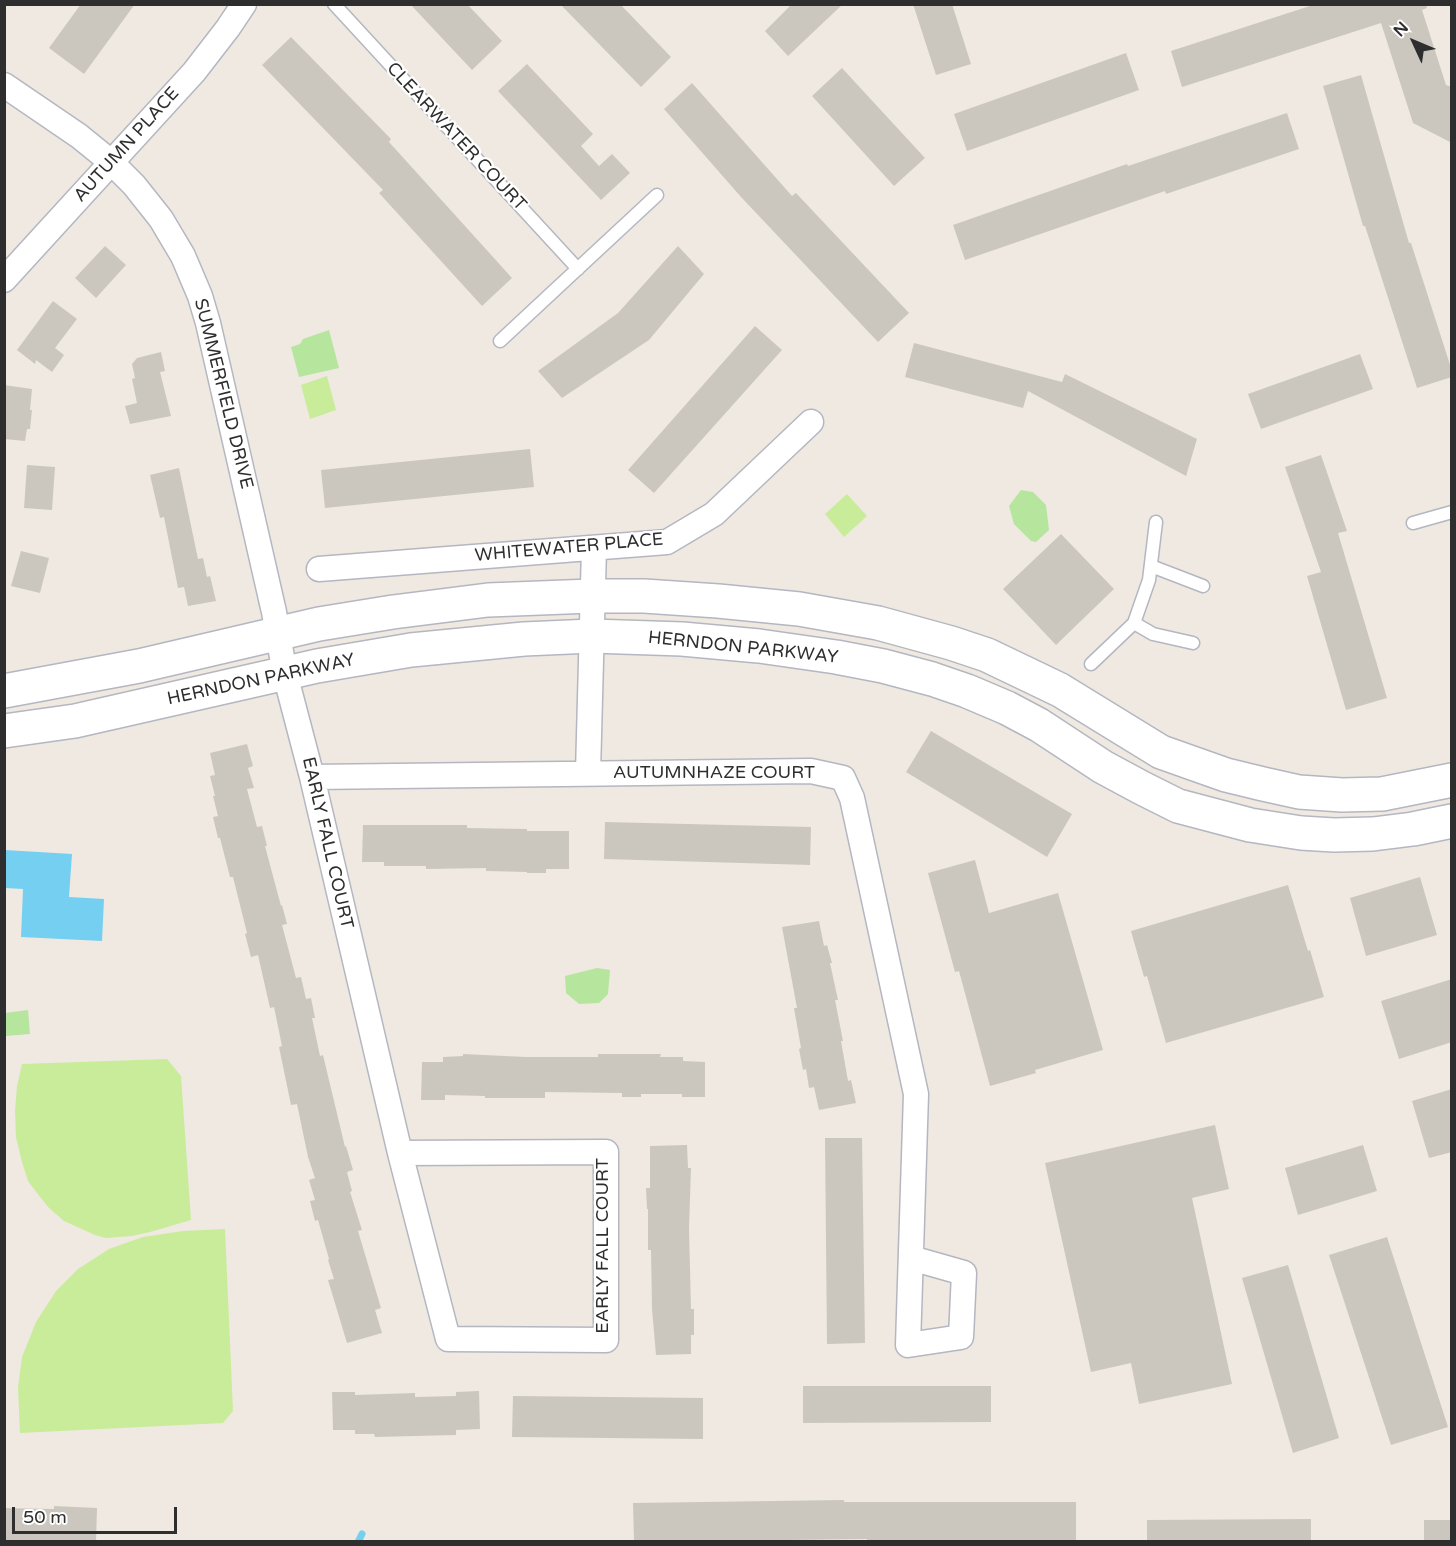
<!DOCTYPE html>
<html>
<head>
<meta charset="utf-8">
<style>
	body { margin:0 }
	#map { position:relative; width:1456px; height:1546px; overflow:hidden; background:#efe9e1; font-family:"Varela Round",sans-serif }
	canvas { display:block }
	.frame { position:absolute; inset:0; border:6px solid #2e2e2e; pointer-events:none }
	.north { position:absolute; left:1384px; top:12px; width:60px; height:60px; -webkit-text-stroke:4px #fff; paint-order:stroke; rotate:314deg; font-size:16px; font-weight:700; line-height:24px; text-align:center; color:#2e2e2e }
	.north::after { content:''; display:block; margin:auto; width:21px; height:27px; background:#2e2e2e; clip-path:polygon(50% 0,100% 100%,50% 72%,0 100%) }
	.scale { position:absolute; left:12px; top:1507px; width:165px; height:27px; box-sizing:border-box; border:3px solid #2e2e2e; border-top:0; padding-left:8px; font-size:18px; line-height:21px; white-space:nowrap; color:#2e2e2e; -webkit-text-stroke:4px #fff; paint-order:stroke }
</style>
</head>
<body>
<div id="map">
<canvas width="1456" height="1546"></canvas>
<div class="frame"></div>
<div class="north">N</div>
<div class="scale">50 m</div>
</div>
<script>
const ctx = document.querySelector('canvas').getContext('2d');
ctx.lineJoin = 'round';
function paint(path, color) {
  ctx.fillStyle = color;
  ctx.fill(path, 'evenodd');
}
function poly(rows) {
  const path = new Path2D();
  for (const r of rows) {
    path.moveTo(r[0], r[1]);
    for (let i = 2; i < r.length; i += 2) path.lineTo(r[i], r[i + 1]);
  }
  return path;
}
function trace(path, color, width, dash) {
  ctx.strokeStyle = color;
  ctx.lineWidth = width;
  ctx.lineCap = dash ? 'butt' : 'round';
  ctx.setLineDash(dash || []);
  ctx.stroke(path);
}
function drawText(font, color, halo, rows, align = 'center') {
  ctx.font = font + ' "Varela Round",sans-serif';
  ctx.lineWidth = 4.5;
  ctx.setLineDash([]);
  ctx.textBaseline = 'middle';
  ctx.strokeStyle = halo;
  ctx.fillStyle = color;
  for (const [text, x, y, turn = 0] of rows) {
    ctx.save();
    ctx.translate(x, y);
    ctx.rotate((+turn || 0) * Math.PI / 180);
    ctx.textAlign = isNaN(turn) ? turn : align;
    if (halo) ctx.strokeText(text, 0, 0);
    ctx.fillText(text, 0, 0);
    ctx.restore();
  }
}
paint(poly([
	[329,330,339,368,299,377,291,347,300,344,303,339],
	[1021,490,1033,492,1046,505,1049,530,1036,542,1031,541,1014,524,1009,506],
	[597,968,610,970,608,994,599,1003,579,1004,566,993,565,976],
	[28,1010,30,1034,5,1036,5,1013]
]), '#b6e59e');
paint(poly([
	[327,376,336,410,310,419,301,385],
	[847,494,867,516,844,537,825,514],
	[167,1059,181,1076,191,1220,150,1232,132,1236,106,1238,95,1235,64,1221,48,1207,37,1193,28,1181,22,1162,16,1137,15,1111,17,1086,22,1064],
	[225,1229,233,1411,223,1423,20,1433,18,1388,22,1357,36,1322,56,1291,78,1269,109,1249,143,1237,183,1231]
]), '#c9ec9a');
paint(poly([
	[5,850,72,854,69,897,104,899,102,941,21,937,23,889,5,888]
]), '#75cff0');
trace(poly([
	[358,1542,362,1534]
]), '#75cff0', 7);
paint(poly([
	[81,4,135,4,84,74,49,48],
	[410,4,467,4,502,41,472,70],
	[560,4,620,4,671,57,641,87],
	[792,4,843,4,788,56,765,31],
	[913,4,952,4,971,64,936,75],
	[1316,4,1426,4,1427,8,1422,10,1446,85,1452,87,1452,143,1413,123,1381,23,1182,87,1171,51],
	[291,37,391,139,389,142,512,278,482,306,379,193,383,190,262,65],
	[1126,53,1139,90,967,151,954,114],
	[527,64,593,134,581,146,599,166,612,154,630,173,601,200,498,91],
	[842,68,925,158,894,186,812,96],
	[1361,75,1409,243,1411,243,1452,371,1452,377,1417,388,1365,226,1363,226,1323,86],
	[692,83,792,196,796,193,909,313,878,342,741,197,664,109],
	[1287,113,1299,149,1166,194,1165,191,965,260,953,225,1127,164,1128,166],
	[105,246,126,265,96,298,75,278],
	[678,246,704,274,649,340,562,398,538,371,618,313],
	[53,301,77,319,55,348,64,355,52,372,36,360,35,364,17,350],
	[755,326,782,350,654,493,628,470],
	[914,343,1062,382,1065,374,1197,439,1186,476,1028,391,1023,408,905,377],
	[161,352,165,371,160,372,171,416,130,424,125,406,137,403,132,379,135,378,132,364,137,358],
	[1360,354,1373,389,1261,429,1248,394],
	[4,385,32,389,30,410,32,410,30,429,27,429,25,441,4,439],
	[530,449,534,487,325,508,321,470],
	[1321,455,1347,531,1338,533,1387,698,1346,710,1307,576,1321,572,1285,467],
	[27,465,55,467,52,510,24,508],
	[179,468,198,559,203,558,207,577,210,576,216,601,188,606,184,587,178,588,164,517,160,518,150,475],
	[1061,534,1114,589,1056,645,1003,589],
	[21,551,49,558,40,593,11,586],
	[931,731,1072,814,1047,857,906,772],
	[247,744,253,766,248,768,254,788,247,789,257,827,262,826,267,846,265,846,281,906,282,905,287,924,282,925,296,978,301,977,306,999,311,998,315,1018,312,1018,320,1056,323,1055,345,1147,346,1146,353,1170,347,1172,352,1191,350,1192,362,1230,358,1231,381,1308,375,1310,382,1333,347,1343,328,1280,334,1279,328,1260,329,1259,318,1220,315,1221,310,1201,315,1200,309,1180,315,1178,308,1157,297,1104,291,1105,279,1047,282,1046,274,1007,270,1008,258,955,251,957,245,934,247,933,233,877,230,877,220,838,218,838,213,817,218,816,213,796,215,796,210,776,215,775,210,753],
	[605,822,811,827,810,865,604,859],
	[363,825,467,825,467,828,527,829,527,831,569,831,569,869,546,869,546,873,527,873,527,872,486,871,486,868,426,869,426,866,384,866,384,862,362,862],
	[975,860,989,913,1058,893,1103,1050,1035,1070,1036,1073,990,1086,959,971,955,972,928,873],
	[1420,877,1437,935,1366,956,1350,898],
	[1288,885,1308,951,1310,950,1324,997,1166,1043,1147,976,1144,977,1131,931],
	[819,921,824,946,827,945,832,963,830,963,838,1000,835,1000,843,1041,841,1041,848,1081,851,1080,856,1103,819,1110,814,1087,809,1088,806,1069,803,1070,799,1049,801,1048,794,1008,797,1008,782,927],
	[1452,979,1452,1042,1399,1059,1381,1001],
	[463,1054,526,1057,598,1057,598,1054,661,1054,660,1057,683,1057,683,1061,705,1062,705,1097,682,1097,682,1094,641,1094,641,1097,622,1097,622,1093,545,1092,545,1098,485,1098,485,1096,445,1095,445,1100,421,1100,422,1062,443,1062,443,1057,463,1056],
	[1452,1089,1452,1152,1429,1158,1412,1101],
	[1215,1125,1229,1189,1192,1198,1232,1384,1139,1404,1131,1363,1091,1372,1045,1163],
	[825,1138,862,1138,865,1343,827,1344],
	[687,1145,688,1168,691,1168,689,1229,691,1309,694,1309,694,1335,691,1335,691,1354,656,1355,652,1309,651,1250,648,1250,648,1209,647,1209,646,1188,650,1188,650,1146],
	[1363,1145,1377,1191,1298,1215,1285,1168],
	[1387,1237,1448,1427,1391,1445,1329,1255],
	[1288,1265,1339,1438,1293,1453,1242,1278],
	[803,1386,991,1386,991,1422,803,1423],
	[479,1391,480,1429,456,1430,456,1435,375,1437,374,1434,355,1434,355,1430,333,1430,332,1392,355,1392,355,1395,415,1393,415,1397,456,1396,456,1392],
	[513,1396,703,1398,703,1439,512,1437],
	[844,1500,844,1502,1076,1502,1076,1541,867,1541,867,1539,634,1542,633,1503],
	[54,1506,97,1508,96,1542,4,1542,4,1508,54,1509],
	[1311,1519,1311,1542,1147,1542,1147,1520],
	[1424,1520,1452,1520,1452,1542,1424,1542]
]), '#cbc7bf');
const service = poly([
	[334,4,578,269],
	[500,341,657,195],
	[1413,523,1452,512],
	[1151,566,1203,586],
	[1134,623,1149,580,1156,522],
	[1091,664,1134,623,1153,634,1193,643]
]);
const minor = poly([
	[4,85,79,136,111,162,134,185,161,219,183,256,200,296,208,323,274,612,285,674,312,777,400,1153],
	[4,280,194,72,228,28,244,4],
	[319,569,667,542,714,514,811,422],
	[588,773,594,548],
	[312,777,811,771,843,778,852,798,916,1094,908,1345,961,1337,964,1273,911,1258],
	[606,1152,606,1340,448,1339,400,1153,606,1152]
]);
const secondary = poly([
	[4,691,139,666,319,624,393,612,488,600,592,596,644,596,718,601,799,609,878,623,951,643,987,655,1060,690,1161,752,1226,775,1263,784,1299,792,1342,795,1382,794,1452,780],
	[4,731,75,721,317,666,411,650,524,639,592,636,682,639,759,646,836,657,883,666,932,679,967,691,1007,708,1039,725,1103,767,1142,788,1178,806,1250,825,1301,833,1334,835,1373,834,1413,829,1452,821]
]);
trace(service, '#b4b7c1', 15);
trace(minor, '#b4b7c1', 27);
trace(secondary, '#b4b7c1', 36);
trace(service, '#fff', 12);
trace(minor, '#fff', 24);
trace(secondary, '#fff', 33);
drawText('18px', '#2e2e2e', '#fff', [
	["CLEARWATER COURT",456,137,47],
	["AUTUMN PLACE",127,145,-48],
	["SUMMERFIELD DRIVE",223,394,76],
	["WHITEWATER PLACE",569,548,-5],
	["HERNDON PARKWAY",743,648,6],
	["HERNDON PARKWAY",261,680,-12],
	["AUTUMNHAZE COURT",714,773],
	["EARLY FALL COURT",327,843,77],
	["EARLY FALL COURT",603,1246,-90]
]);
</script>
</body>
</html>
